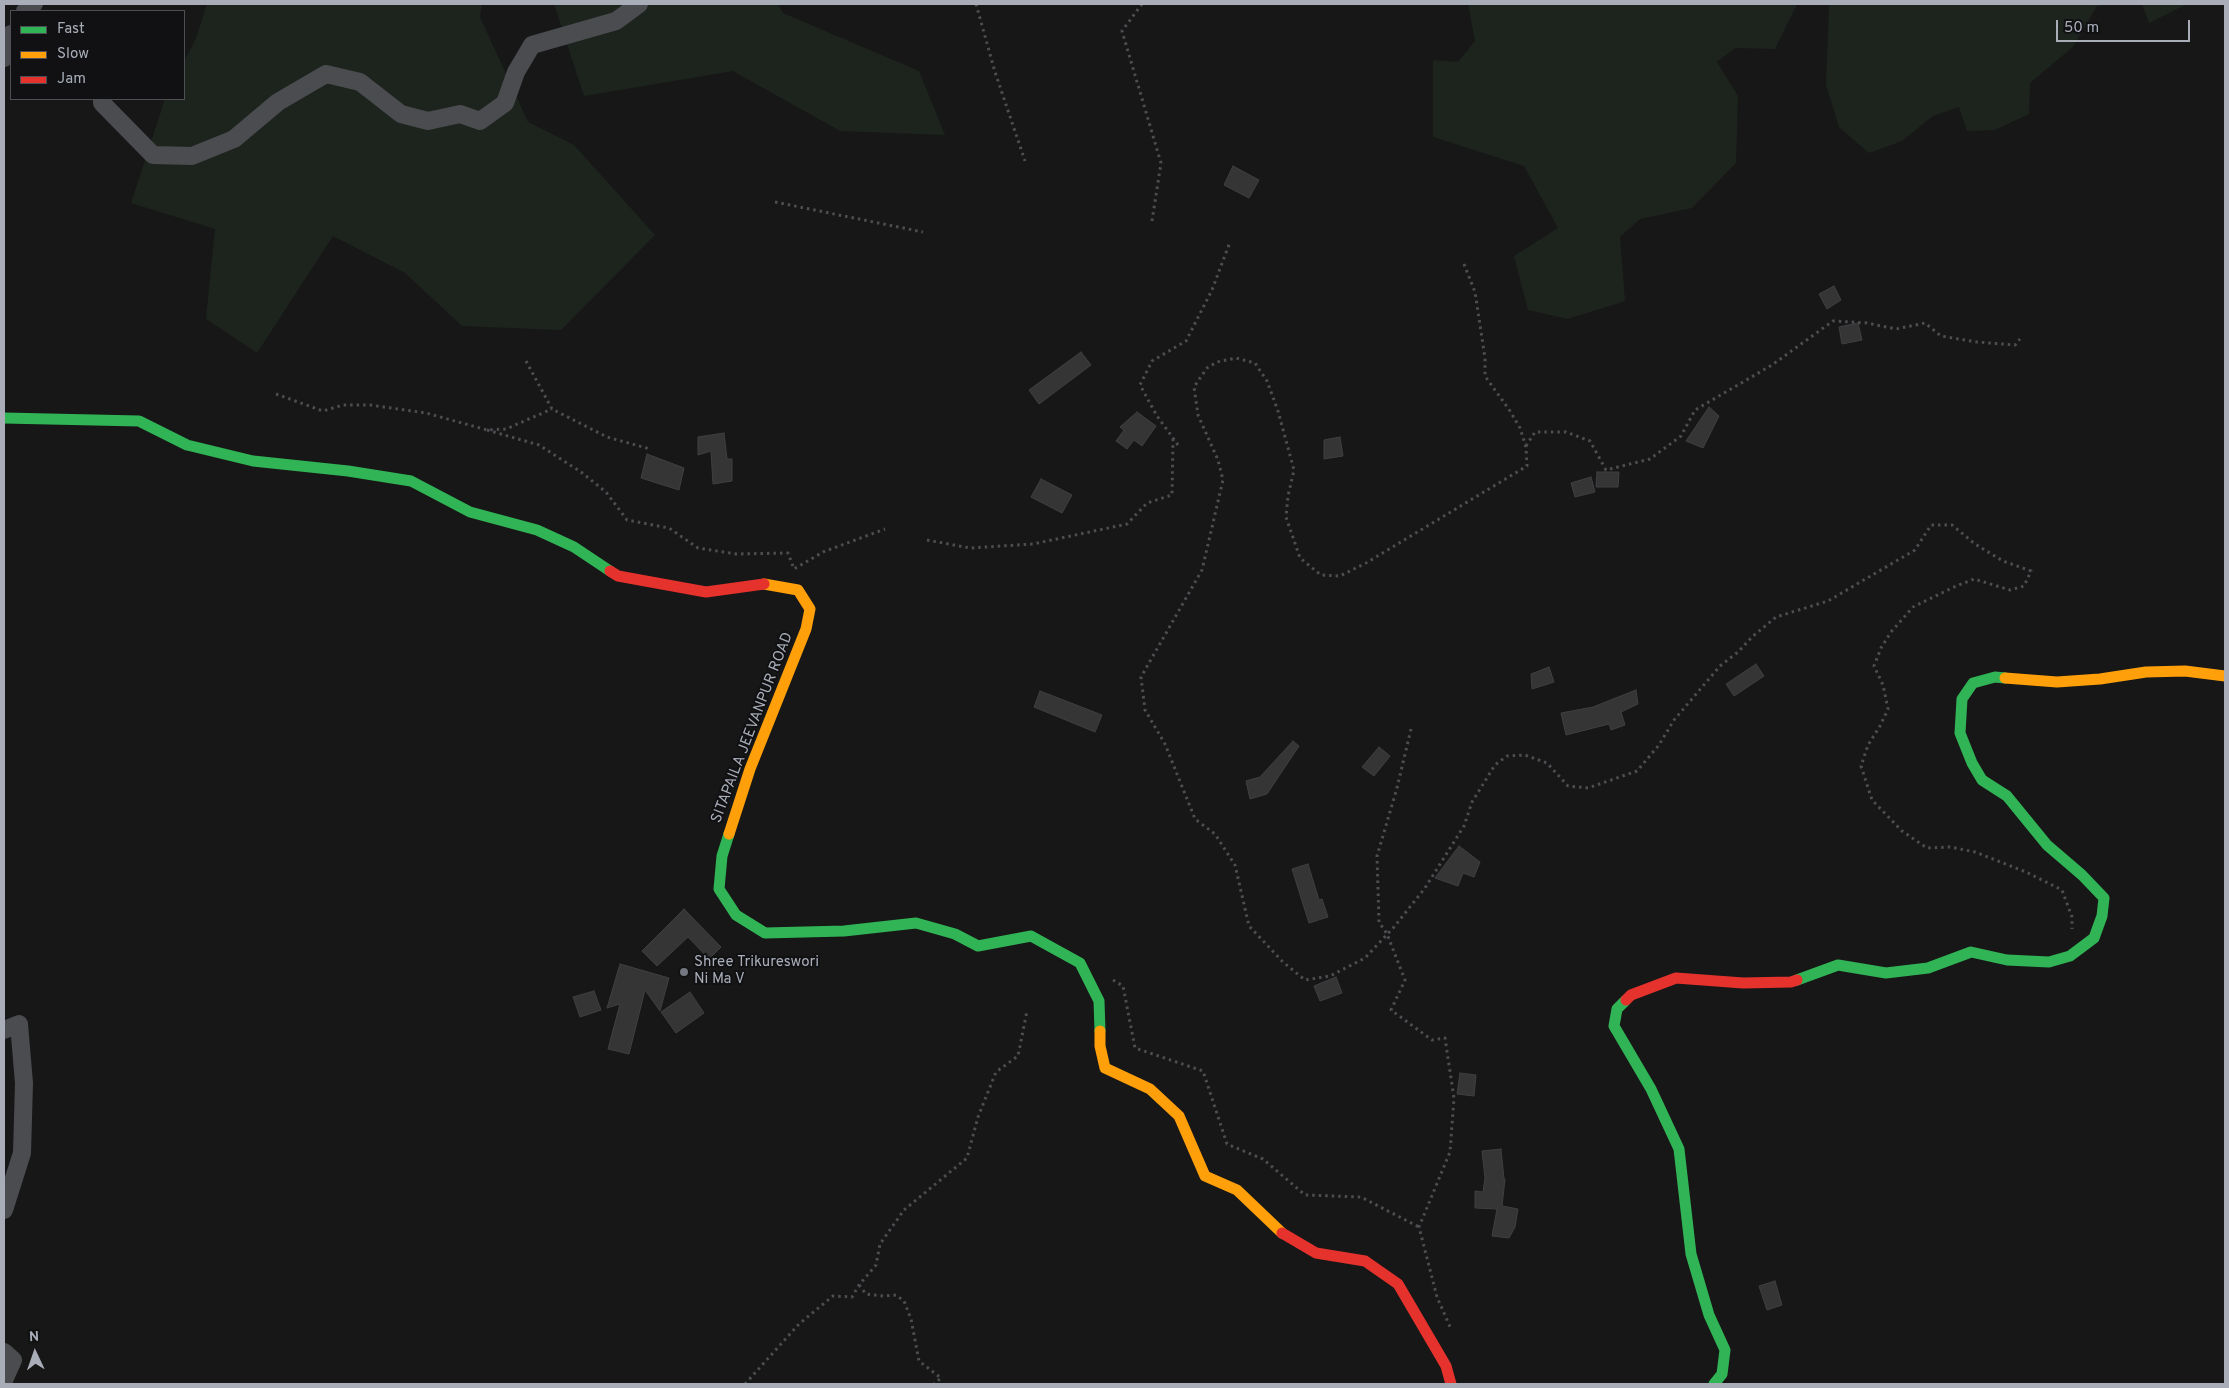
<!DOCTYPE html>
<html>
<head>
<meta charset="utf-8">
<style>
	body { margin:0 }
	#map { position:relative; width:2229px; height:1388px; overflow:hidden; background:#171717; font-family:Overpass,sans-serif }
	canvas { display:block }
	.frame { position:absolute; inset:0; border:5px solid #a8adb8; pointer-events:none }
	.legend { position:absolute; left:10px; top:10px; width:175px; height:90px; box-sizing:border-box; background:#111113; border:1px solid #4d4f55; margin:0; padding:6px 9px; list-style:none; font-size:15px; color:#a8adb8 }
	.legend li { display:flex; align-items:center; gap:10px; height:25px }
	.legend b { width:25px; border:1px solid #4d4f55 }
	.north { position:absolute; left:10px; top:1328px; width:50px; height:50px; -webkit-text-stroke:4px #111113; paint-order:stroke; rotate:357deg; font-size:14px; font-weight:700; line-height:20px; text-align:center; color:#a8adb8 }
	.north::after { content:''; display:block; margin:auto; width:18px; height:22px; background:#a8adb8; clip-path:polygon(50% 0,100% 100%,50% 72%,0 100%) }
	.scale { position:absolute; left:2056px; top:20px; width:134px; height:22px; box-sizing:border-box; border:2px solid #a8adb8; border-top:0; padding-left:6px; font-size:15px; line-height:18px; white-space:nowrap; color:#a8adb8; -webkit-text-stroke:4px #111113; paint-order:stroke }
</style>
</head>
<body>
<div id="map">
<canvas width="2229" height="1388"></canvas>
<div class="frame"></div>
<ul class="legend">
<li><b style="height:6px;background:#30b455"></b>Fast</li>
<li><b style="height:6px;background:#ff9f0a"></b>Slow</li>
<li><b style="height:6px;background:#e5322d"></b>Jam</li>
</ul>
<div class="north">N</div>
<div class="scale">50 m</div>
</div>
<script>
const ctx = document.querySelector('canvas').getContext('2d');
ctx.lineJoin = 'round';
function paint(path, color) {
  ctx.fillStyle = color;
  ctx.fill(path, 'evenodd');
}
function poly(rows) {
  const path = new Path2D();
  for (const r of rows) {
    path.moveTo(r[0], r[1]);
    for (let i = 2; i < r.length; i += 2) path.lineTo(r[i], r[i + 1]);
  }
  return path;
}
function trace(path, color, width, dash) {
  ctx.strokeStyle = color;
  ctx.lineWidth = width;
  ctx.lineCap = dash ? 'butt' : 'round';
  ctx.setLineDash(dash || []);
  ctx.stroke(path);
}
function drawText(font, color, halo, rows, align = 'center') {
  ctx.font = font + ' Overpass,sans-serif';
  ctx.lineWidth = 4;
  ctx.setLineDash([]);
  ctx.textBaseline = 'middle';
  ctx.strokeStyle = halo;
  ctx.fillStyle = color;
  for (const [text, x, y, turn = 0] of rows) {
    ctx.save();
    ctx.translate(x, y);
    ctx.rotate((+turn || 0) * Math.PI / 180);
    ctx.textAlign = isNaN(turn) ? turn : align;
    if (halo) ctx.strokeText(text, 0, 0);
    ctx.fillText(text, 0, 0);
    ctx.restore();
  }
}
paint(poly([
	[207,4,482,4,480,17,528,122,574,145,655,235,561,330,462,326,405,273,333,236,257,353,206,319,215,229,131,203,165,99,184,99,184,62,196,38],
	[554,4,778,4,783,13,919,71,945,135,840,131,733,71,584,96],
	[1468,4,1797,4,1775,49,1735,48,1717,62,1738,96,1736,163,1692,208,1640,219,1620,237,1625,301,1568,319,1528,310,1514,256,1558,228,1524,166,1433,137,1433,60,1458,62,1475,41],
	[1829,4,2117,4,2097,6,2073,47,2030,83,2029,114,1995,130,1967,131,1959,107,1933,116,1902,141,1869,153,1839,127,1826,85],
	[2142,4,2187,4,2149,23]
]), '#1d241e');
const building = poly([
	[1233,166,1259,180,1249,198,1224,185,1233,166],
	[1834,286,1841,300,1827,309,1819,294,1834,286],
	[1858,323,1862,340,1842,344,1839,327,1858,323],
	[1081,352,1091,365,1039,404,1029,390,1081,352],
	[1709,407,1719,416,1703,448,1686,441,1709,407],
	[1137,412,1156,426,1142,446,1134,440,1127,449,1116,441,1124,430,1120,427,1137,412],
	[724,433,727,459,732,459,732,481,713,484,711,451,698,455,698,437,724,433],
	[1340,437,1343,456,1324,459,1324,440,1340,437],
	[647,454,684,468,679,490,641,478,647,454],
	[1597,472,1619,472,1618,487,1596,487,1597,472],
	[1591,477,1595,492,1575,497,1571,483,1591,477],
	[1041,479,1072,495,1062,513,1031,497,1041,479],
	[1756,664,1764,676,1734,696,1726,684,1756,664],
	[1549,667,1554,682,1532,689,1531,674,1549,667],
	[1636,690,1638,704,1621,712,1625,725,1611,730,1609,724,1566,735,1561,713,1593,707,1636,690],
	[1040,691,1102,715,1095,732,1034,707,1040,691],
	[1293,741,1299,746,1267,794,1250,799,1246,781,1260,777,1293,741],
	[1379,747,1390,756,1374,776,1362,767,1379,747],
	[1459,846,1480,862,1474,877,1463,873,1458,886,1435,878,1459,846],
	[1308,864,1319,900,1322,899,1328,917,1309,923,1292,869,1308,864],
	[684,909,721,947,709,959,688,937,657,966,642,951,684,909],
	[620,964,669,978,660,1011,645,990,629,1054,608,1049,620,1004,607,1008,620,964],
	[1336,977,1342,993,1320,1001,1314,986,1336,977],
	[594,991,601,1010,580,1017,573,997,594,991],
	[690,992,704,1013,676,1033,661,1012,690,992],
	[1460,1073,1476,1075,1474,1096,1457,1094,1460,1073],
	[1501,1149,1504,1179,1505,1179,1502,1206,1518,1209,1515,1227,1509,1238,1492,1236,1497,1209,1475,1208,1475,1191,1483,1192,1485,1178,1482,1151,1501,1149],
	[1775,1281,1782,1305,1767,1310,1759,1286,1775,1281]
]);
paint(building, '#353536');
trace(building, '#3f4043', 1);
trace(poly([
	[976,4,995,72,1025,161],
	[1142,4,1122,31,1161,163,1152,221],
	[775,202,923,232],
	[1464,264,1475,292,1485,358,1485,376,1510,411,1520,428,1526,447,1527,466,1366,563,1340,576,1321,575,1300,558,1286,517,1288,496,1294,470,1278,411,1267,381,1255,363,1236,358,1217,362,1207,368,1194,387,1198,415,1218,460,1223,480,1202,570,1141,677,1145,710,1165,744,1195,819,1215,834,1235,865,1249,926,1283,962,1305,980,1330,976,1365,958,1394,927,1425,888,1464,826,1472,802,1485,781,1495,765,1507,756,1525,755,1547,763,1568,786,1588,788,1637,771,1659,745,1674,720,1720,666,1738,652,1752,637,1776,617,1828,601,1915,550,1931,525,1952,525,1975,544,2003,561,2031,571,2024,586,2010,590,1974,579,1954,587,1913,607,1891,632,1881,648,1874,666,1883,685,1888,709,1880,726,1868,745,1861,766,1872,800,1902,831,1927,848,1950,847,1975,852,2026,872,2062,890,2072,917,2072,929],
	[526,361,552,409,607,437,650,449],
	[276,394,323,411,343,405,370,405,426,413,487,430,506,429,552,409],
	[487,430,539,445,581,472,606,492,627,520,669,528,698,548,736,554,788,553,794,569,823,552,885,529],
	[1178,445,1157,416,1140,385,1152,361,1186,341,1212,290,1230,242],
	[1526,446,1535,432,1566,432,1590,441,1606,470,1650,459,1681,436,1695,410,1772,365,1833,321,1867,323,1896,329,1925,323,1941,336,1977,342,2015,345,2020,339],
	[927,540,970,548,1033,544,1127,524,1147,503,1172,495,1173,439],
	[1411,729,1397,788,1377,856,1379,922,1387,934,1405,980,1391,1010,1432,1040,1445,1038,1454,1098,1450,1152,1419,1227,1437,1297,1451,1329],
	[1113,980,1123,986,1135,1048,1203,1071,1227,1144,1263,1159,1305,1195,1361,1197,1419,1227],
	[859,1285,866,1294,883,1296,896,1295,904,1301,911,1319,919,1361,941,1378,934,1384],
	[745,1384,799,1324,833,1296,852,1297,859,1285,876,1265,880,1244,904,1210,967,1158,978,1117,996,1072,1018,1056,1027,1011]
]), '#4d4e52', 3, [2.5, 4]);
trace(poly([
	[25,11,34,4],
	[4,58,11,34],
	[102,99,102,103,153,155,192,156,234,139,278,102,326,74,360,82,401,114,428,121,460,114,480,121,505,103,516,72,532,45,616,21,639,4],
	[4,1030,19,1024,24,1083,22,1153,4,1210],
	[4,1352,13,1360,4,1380]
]), '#4b4c50', 18);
trace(poly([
	[4,418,139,421,187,445,253,461,348,471,411,481,470,512,537,530,574,547,610,571],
	[729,834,722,856,719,889,736,915,765,933,844,931,916,923,955,934,978,946,1031,936,1080,963,1099,1001,1100,1031],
	[1797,980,1838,965,1886,973,1928,968,1971,952,2007,960,2049,962,2070,956,2094,938,2102,916,2104,898,2082,875,2047,845,2007,796,1982,780,1972,763,1960,733,1962,699,1973,683,1995,677,2005,678],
	[1626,1000,1617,1009,1614,1026,1651,1089,1679,1149,1691,1254,1709,1315,1725,1350,1722,1374,1714,1384]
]), '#30b455', 11);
trace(poly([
	[2005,678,2057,682,2100,679,2146,672,2185,671,2225,676],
	[729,834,750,769,806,629,810,609,798,590,764,584],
	[1100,1031,1100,1046,1105,1068,1150,1089,1179,1116,1205,1176,1237,1190,1282,1233]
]), '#ff9f0a', 11);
trace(poly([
	[610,571,618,576,706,592,764,584],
	[1626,1000,1631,995,1676,978,1743,983,1791,982,1797,980],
	[1282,1233,1316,1253,1365,1261,1398,1284,1446,1366,1451,1384]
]), '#e5322d', 11);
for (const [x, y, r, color] of [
	[684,972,5,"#757880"]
]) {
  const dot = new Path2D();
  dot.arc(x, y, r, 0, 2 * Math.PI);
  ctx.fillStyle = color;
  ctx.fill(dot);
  trace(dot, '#111113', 2);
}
drawText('15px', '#a8adb8', '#111113', [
	["SITAPAILA JEEVANPUR ROAD",753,728,-69]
]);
drawText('15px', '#a8adb8', '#111113', [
	["Shree Trikureswori",694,963],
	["Ni Ma V",694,980]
], 'left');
</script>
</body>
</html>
